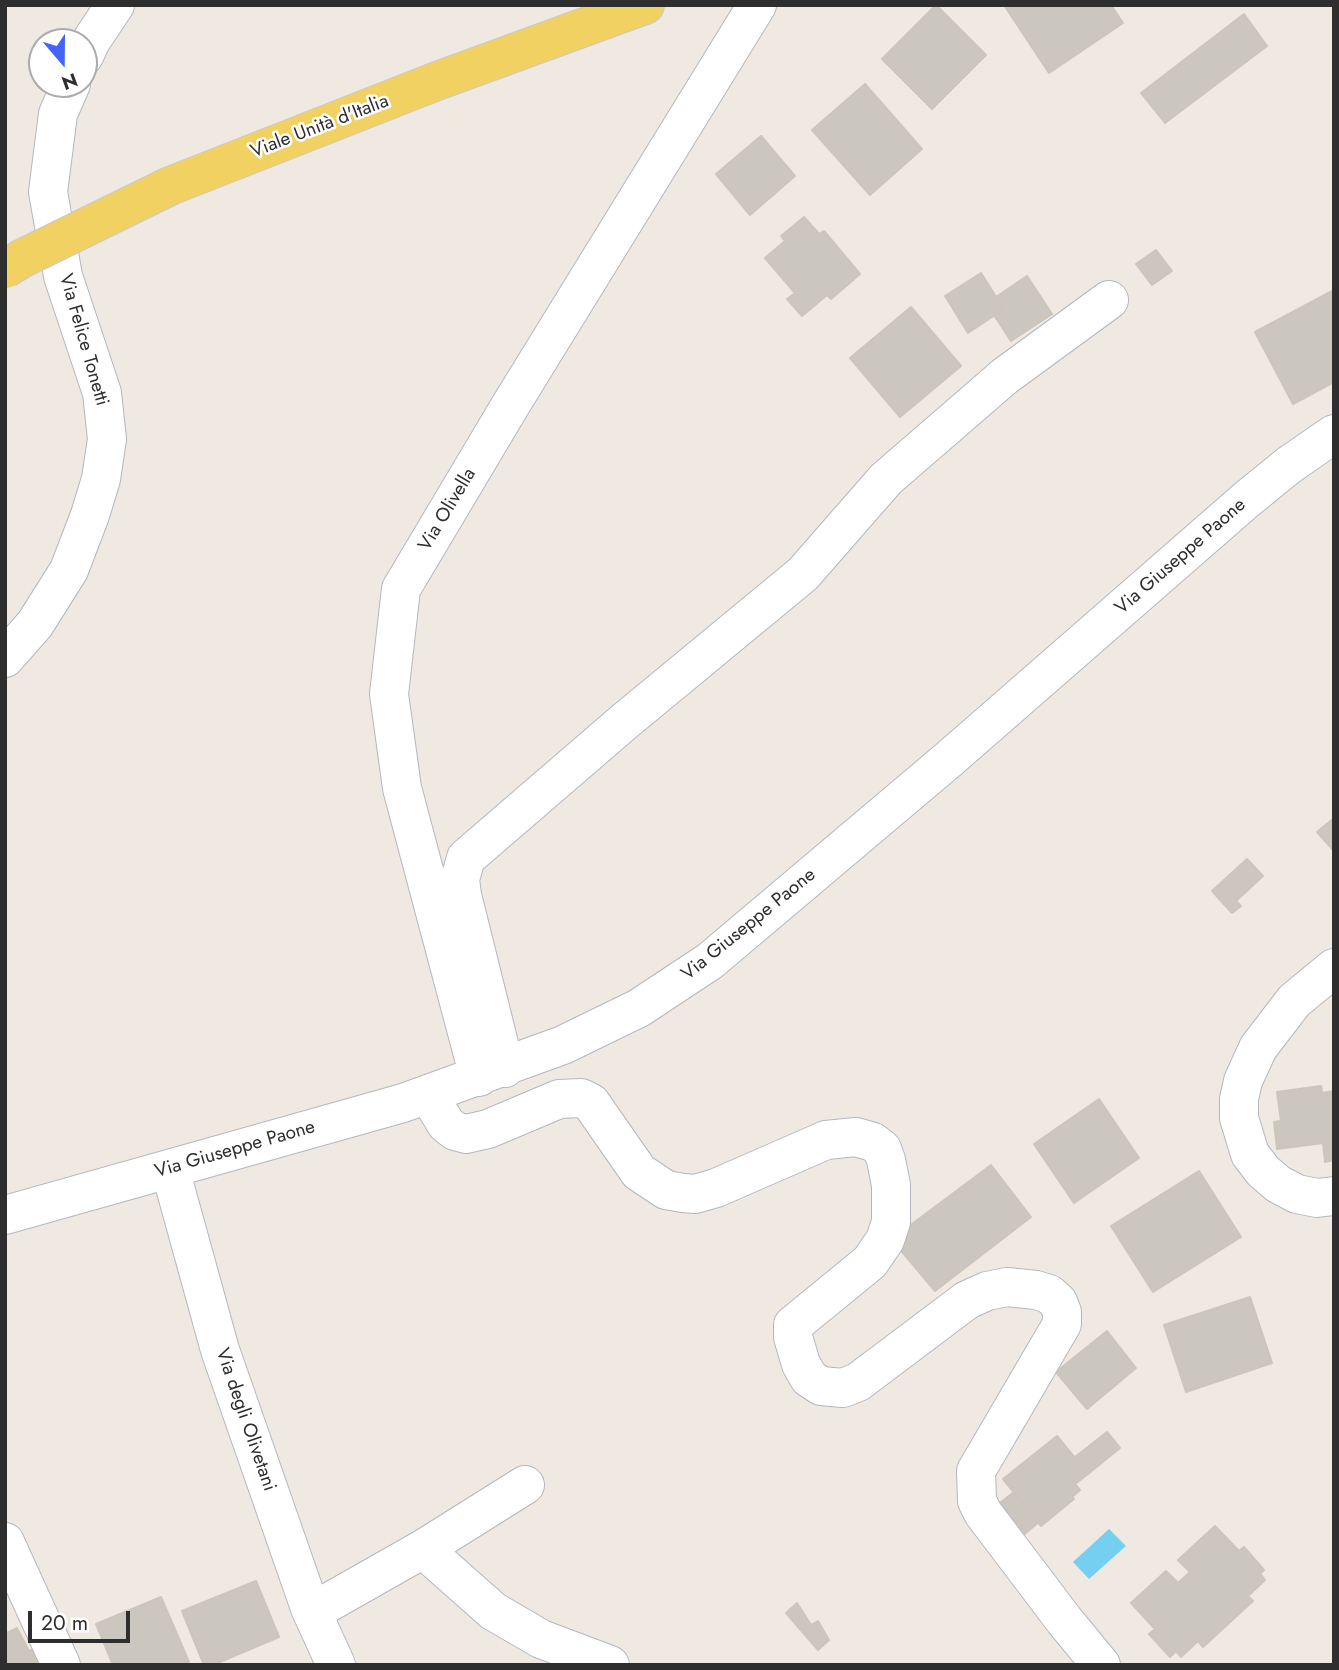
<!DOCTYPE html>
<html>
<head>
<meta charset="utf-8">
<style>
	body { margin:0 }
	#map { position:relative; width:1339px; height:1670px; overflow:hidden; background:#efe9e1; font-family:Jost,sans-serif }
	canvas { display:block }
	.frame { position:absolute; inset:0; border:7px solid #2e2e2e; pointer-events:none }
	.north { position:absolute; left:28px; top:28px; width:70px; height:70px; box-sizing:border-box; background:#fff; border:2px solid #ababab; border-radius:50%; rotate:160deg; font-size:19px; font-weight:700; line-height:28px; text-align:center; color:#2e2e2e }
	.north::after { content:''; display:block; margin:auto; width:24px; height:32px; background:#4264fb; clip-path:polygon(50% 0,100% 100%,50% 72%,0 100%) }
	.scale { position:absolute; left:28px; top:1611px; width:102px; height:32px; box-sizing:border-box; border:4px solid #2e2e2e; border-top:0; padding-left:9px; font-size:21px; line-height:24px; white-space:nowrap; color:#2e2e2e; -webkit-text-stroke:5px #fff; paint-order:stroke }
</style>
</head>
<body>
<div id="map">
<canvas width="1339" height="1670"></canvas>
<div class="frame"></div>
<div class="north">N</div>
<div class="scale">20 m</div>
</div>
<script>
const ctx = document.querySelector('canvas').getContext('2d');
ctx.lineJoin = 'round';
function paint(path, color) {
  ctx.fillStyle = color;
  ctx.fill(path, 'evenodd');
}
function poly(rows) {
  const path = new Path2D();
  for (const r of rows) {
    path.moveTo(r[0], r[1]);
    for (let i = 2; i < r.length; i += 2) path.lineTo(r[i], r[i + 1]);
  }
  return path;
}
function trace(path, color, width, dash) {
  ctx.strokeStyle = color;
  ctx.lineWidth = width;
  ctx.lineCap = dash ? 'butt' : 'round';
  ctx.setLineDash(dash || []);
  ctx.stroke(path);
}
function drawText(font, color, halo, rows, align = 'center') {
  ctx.font = font + ' Jost,sans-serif';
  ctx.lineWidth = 5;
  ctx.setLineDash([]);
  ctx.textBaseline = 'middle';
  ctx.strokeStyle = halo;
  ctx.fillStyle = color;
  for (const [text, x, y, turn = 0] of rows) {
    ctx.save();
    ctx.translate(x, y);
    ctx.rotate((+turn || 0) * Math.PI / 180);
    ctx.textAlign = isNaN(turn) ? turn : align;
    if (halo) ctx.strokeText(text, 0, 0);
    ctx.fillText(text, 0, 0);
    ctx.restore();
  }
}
paint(poly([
	[1109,1529,1126,1546,1089,1579,1073,1562]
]), '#75cff0');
const building = poly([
	[936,5,986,55,932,109,882,59,936,5],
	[1004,5,1111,5,1123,23,1049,73,1004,5],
	[1244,14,1267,46,1165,123,1141,93,1244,14],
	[865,84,922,149,870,195,812,130,865,84],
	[761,136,795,176,750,215,716,174,761,136],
	[804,217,819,234,824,231,860,274,831,299,827,295,802,316,787,299,795,293,765,258,785,241,781,236,804,217],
	[1156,250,1172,271,1152,285,1136,264,1156,250],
	[981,273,1004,309,968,333,945,296,981,273],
	[1027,276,1052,314,1011,341,994,315,1004,309,996,297,1027,276],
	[1334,290,1334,382,1293,404,1255,332,1334,290],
	[911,307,961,366,900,417,850,358,911,307],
	[1334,818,1334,851,1317,832,1334,818],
	[1247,859,1263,876,1236,901,1241,906,1232,913,1212,891,1247,859],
	[1321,1086,1322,1093,1334,1091,1334,1160,1325,1162,1323,1143,1277,1149,1274,1122,1281,1121,1277,1092,1321,1086],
	[1099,1099,1139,1158,1074,1203,1034,1144,1099,1099],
	[991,1165,1031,1217,935,1291,899,1248,904,1230,991,1165],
	[1199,1171,1241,1237,1153,1292,1111,1226,1199,1171],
	[1250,1297,1272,1363,1186,1392,1164,1325,1250,1297],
	[1107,1331,1136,1368,1087,1409,1056,1372,1107,1331],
	[1107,1432,1120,1448,1088,1474,1075,1457,1107,1432],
	[1057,1436,1088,1474,1075,1484,1080,1490,1072,1497,1074,1499,1041,1526,1003,1479,1057,1436],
	[1014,1492,1039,1522,1021,1537,996,1506,1014,1492],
	[1215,1526,1239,1551,1244,1547,1264,1570,1260,1574,1265,1580,1248,1596,1253,1601,1203,1647,1198,1641,1181,1657,1176,1651,1170,1657,1149,1634,1155,1629,1131,1603,1166,1571,1178,1583,1190,1572,1178,1560,1215,1526],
	[256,1581,279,1637,213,1665,204,1665,182,1611,256,1581],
	[161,1597,189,1662,183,1665,113,1665,96,1624,161,1597],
	[797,1603,811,1625,818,1621,829,1640,818,1650,786,1613,797,1603],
	[17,1628,29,1651,35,1648,43,1665,5,1665,5,1634,17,1628]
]);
paint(building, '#cbc7bf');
trace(building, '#cbc5ba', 2);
const minor = poly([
	[84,56,91,41,115,5],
	[5,658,35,624,69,570,90,515,101,479,107,439,102,393,63,276,48,192,58,114,71,84],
	[1334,968,1294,1001,1258,1048,1243,1081,1239,1099,1239,1118,1250,1154,1263,1171,1278,1184,1297,1194,1317,1198,1334,1196],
	[505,1068,462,895,460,879,466,858,625,721,803,574,886,479,1005,376,1109,300],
	[479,1077,402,788,389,694,401,589,510,406,757,5],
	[428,1094,446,1124,455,1131,466,1134,488,1129,559,1099,581,1098,591,1103,639,1172,666,1190,683,1193,695,1194,716,1188,826,1140,856,1137,873,1142,882,1149,886,1160,891,1185,891,1222,885,1240,870,1262,793,1325,793,1337,801,1364,809,1378,821,1386,843,1388,858,1382,967,1300,987,1291,1007,1287,1036,1290,1049,1294,1058,1302,1062,1312,1062,1324,976,1471,977,1501,983,1513,1064,1620,1101,1665],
	[170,1169,220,1350,310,1608,336,1665],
	[5,1215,403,1103,563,1045,639,1008,710,961,948,760,1246,500,1289,465,1334,434],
	[5,1542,61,1665],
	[423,1549,493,1611,541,1639,610,1665],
	[310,1608,326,1604,423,1549,525,1485]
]);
const major = poly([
	[170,186,437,81,645,5]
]);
trace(minor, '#b4b7c1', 40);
trace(major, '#c9c9c9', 40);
trace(minor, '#fff', 38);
trace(major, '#f2d163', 38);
const majorBridge = poly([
	[5,269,21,259,170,186]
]);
trace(majorBridge, '#c9c9c9', 40, []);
trace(majorBridge, '#f2d163', 38);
drawText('19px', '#2e2e2e', '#fff', [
	["Viale Unità d'Italia",320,127,-21],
	["Via Felice Tonetti",83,340,74],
	["Via Olivella",448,510,-59],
	["Via Giuseppe Paone",1181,557,-41],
	["Via Giuseppe Paone",749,925,-39],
	["Via Giuseppe Paone",235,1150,-16],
	["Via degli Olivetani",245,1420,71]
]);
</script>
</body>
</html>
